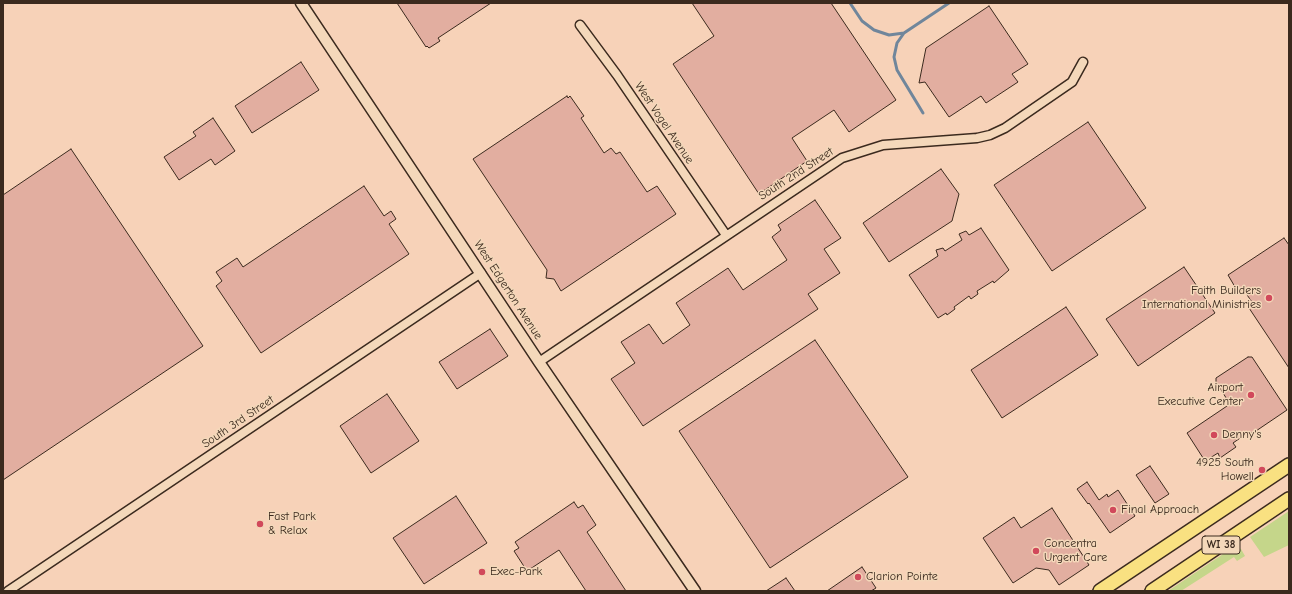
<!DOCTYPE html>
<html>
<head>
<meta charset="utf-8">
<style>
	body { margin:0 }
	#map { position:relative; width:1292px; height:594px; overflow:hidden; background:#f7d2b8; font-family:"Comic Neue",sans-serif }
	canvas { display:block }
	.frame { position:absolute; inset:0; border:4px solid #3b2a1e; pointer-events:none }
</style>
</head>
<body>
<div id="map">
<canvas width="1292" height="594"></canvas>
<div class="frame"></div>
</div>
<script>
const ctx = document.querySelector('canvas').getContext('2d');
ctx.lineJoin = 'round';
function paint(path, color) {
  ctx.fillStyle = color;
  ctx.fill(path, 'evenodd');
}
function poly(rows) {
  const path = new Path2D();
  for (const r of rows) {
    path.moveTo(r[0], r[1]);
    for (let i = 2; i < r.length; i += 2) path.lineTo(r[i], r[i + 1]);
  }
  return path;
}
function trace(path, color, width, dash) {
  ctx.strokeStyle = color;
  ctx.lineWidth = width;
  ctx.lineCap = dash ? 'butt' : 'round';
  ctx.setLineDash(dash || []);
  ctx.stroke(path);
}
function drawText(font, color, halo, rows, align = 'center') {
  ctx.font = font + ' "Comic Neue",sans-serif';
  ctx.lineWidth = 3;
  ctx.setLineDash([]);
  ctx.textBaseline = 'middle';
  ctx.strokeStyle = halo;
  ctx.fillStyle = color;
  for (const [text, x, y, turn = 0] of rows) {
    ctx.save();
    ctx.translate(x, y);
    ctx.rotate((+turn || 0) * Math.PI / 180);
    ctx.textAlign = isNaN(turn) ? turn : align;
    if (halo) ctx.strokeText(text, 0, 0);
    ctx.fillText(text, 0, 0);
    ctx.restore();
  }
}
paint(poly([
	[1289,511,1289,545,1264,557,1250,537],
	[1235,546,1241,549,1245,556,1237,561,1234,557,1181,591,1168,591]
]), '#c5d68a');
trace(poly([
	[850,3,862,21,874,30,889,35,904,33,949,3],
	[904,33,897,43,894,57,897,70,923,113]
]), '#70869b', 3);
const building = poly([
	[397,3,491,3,438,38,440,41,429,48,427,46,426,47,397,3],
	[692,3,831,3,896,100,849,132,834,110,792,138,807,161,759,194,673,64,714,36,692,3],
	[989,6,1028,64,1012,74,1018,82,986,103,981,96,949,117,925,82,919,83,926,48,989,6],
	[301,62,319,90,252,133,235,106,301,62],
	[567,96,568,98,570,96,584,116,581,118,604,153,611,148,616,154,620,152,647,192,657,186,676,214,561,291,554,279,546,278,547,270,473,159,567,96],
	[213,118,235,151,215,165,211,159,179,180,164,157,196,136,193,132,213,118],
	[1088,122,1146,208,1052,271,994,185,1088,122],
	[71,149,203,346,3,480,3,195,71,149],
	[941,169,959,194,952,221,889,262,863,223,941,169],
	[364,186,384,216,391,211,396,219,389,224,409,254,261,353,216,286,222,281,216,272,237,258,243,267,364,186],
	[815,200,841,238,824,249,840,273,808,294,818,309,643,426,611,379,635,363,621,342,649,324,663,344,690,325,676,303,728,268,743,290,787,260,772,237,781,230,778,225,815,200],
	[981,228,1009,270,994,283,993,281,977,291,978,294,971,299,969,296,954,307,955,309,947,315,946,313,938,318,909,275,938,256,936,250,943,248,945,251,962,240,959,234,966,231,969,235,981,228],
	[1284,238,1289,245,1289,368,1249,308,1254,305,1243,289,1238,292,1228,275,1284,238],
	[1184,267,1215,313,1138,366,1106,319,1184,267],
	[1066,307,1098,355,1002,418,971,370,1066,307],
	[490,329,508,356,457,389,439,362,490,329],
	[815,340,908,477,770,568,679,431,815,340],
	[1248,357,1252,357,1287,410,1253,433,1249,432,1233,443,1236,447,1220,458,1218,453,1205,461,1187,433,1230,404,1216,382,1216,378,1248,357],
	[387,394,419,441,371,473,340,426,387,394],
	[1150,466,1169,494,1155,503,1136,475,1150,466],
	[1087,482,1099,500,1107,494,1108,497,1118,490,1135,516,1110,533,1089,503,1088,504,1077,489,1087,482],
	[456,496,487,543,424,584,393,538,456,496],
	[574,502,578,508,583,505,596,525,587,532,626,591,586,591,559,550,527,571,514,551,519,548,515,542,574,502],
	[1052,508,1089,565,1059,585,1049,570,1036,568,1013,583,983,538,1014,517,1021,528,1052,508],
	[862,567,876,588,871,591,827,591,862,567],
	[786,578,795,591,766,591,786,578]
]);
paint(building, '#e2aea0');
trace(building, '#3b2a1e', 1);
const minor = poly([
	[580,25,617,75,726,235],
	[539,362,842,158,883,145,977,138,990,135,1005,128,1072,82,1083,62],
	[8,591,481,273]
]);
const tertiary = poly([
	[301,3,539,362,695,591]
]);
const primary = poly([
	[1100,591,1289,465],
	[1152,591,1289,499]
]);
trace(minor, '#3b2a1e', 11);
trace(tertiary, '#3b2a1e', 13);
trace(primary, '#3b2a1e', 16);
trace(minor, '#f4d8ba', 8);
trace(tertiary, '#f4d8ba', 10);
trace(primary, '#f9e181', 13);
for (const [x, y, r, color] of [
	[1269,298,4,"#d1495b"],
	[1251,395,4,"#d1495b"],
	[1214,435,4,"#d1495b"],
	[1262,470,4,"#d1495b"],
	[1113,510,4,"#d1495b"],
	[260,524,4,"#d1495b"],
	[1036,551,4,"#d1495b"],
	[482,572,4,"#d1495b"],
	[858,577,4,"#d1495b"]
]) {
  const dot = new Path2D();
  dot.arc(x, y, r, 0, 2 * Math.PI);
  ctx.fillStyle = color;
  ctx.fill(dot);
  trace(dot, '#f4d8ba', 1.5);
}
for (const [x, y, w] of [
	[1221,545,38]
]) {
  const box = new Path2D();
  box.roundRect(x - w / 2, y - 9, w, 18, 3);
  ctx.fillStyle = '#f4d8ba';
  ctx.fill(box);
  trace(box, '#3b2a1e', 1);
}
drawText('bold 11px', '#3b2a1e', null, [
	["WI 38",1221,545]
]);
drawText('12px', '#3b2a1e', '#f4d8ba', [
	["West Vogel Avenue",664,123,56],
	["South 2nd Street",796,174,-33],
	["West Edgerton Avenue",508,290,57],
	["South 3rd Street",238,422,-34]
]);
drawText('12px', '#3b2a1e', '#f4d8ba', [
	["Faith Builders",1261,291,"right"],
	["International Ministries",1261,305,"right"],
	["Airport",1243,388,"right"],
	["Executive Center",1243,402,"right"],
	["Denny's",1222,435],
	["4925 South",1254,463,"right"],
	["Howell",1254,477,"right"],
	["Final Approach",1121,510],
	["Fast Park",268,517],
	["& Relax",268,531],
	["Concentra",1044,544],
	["Urgent Care",1044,558],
	["Exec-Park",490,572],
	["Clarion Pointe",866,577]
], 'left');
</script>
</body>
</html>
